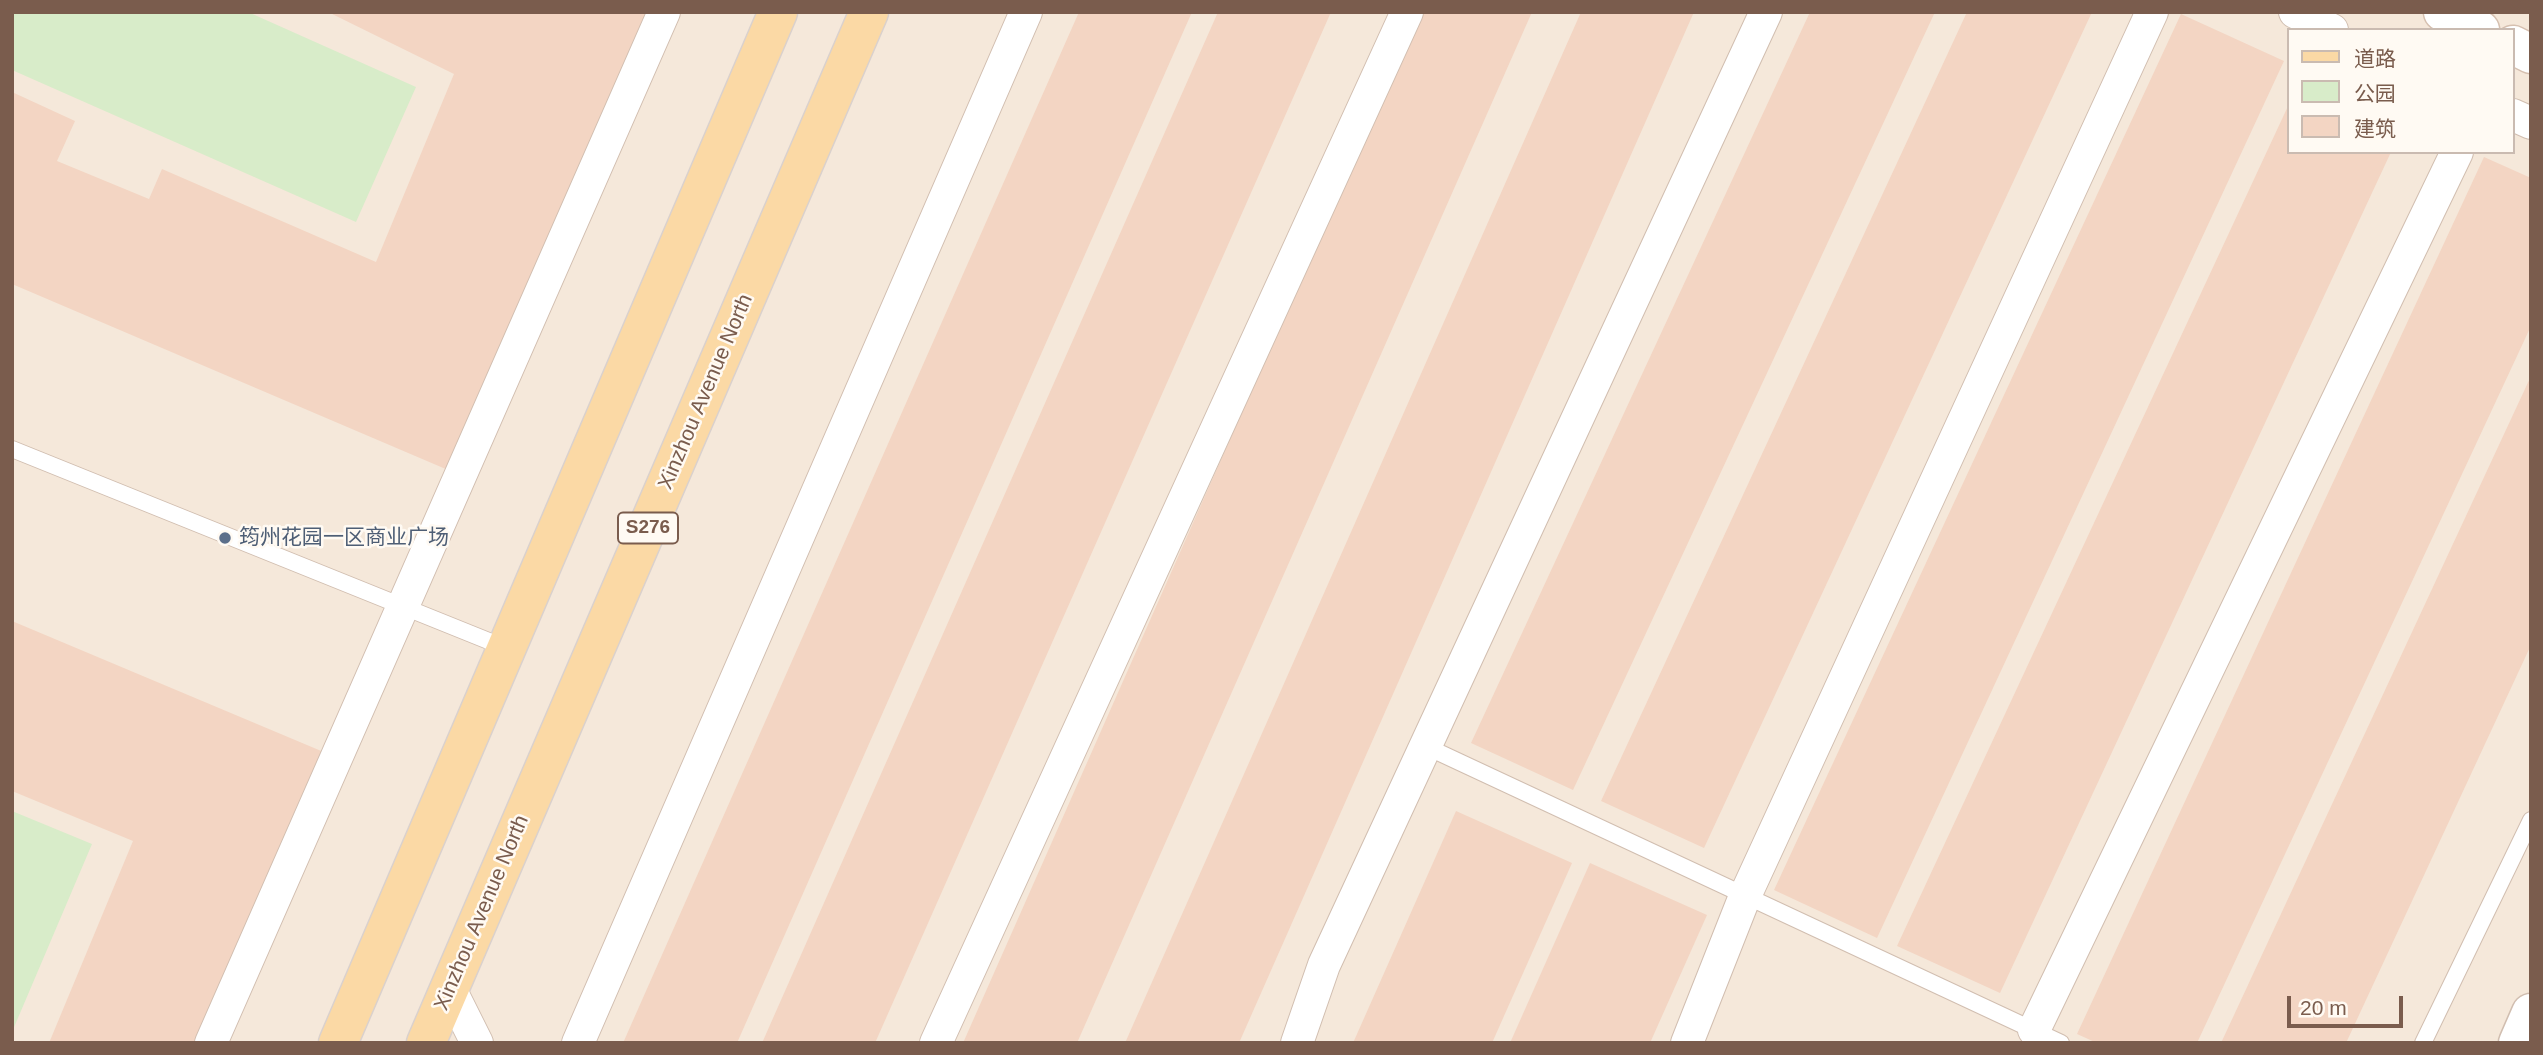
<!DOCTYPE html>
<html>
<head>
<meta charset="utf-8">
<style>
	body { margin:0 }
	#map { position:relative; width:2543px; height:1055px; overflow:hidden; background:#fdf6ec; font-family:Helvetica,"Noto Sans SC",sans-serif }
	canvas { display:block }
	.frame { position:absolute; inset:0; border:14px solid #7a5c4d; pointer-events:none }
	.legend { position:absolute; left:2287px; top:28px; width:228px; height:126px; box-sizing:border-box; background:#fffaf3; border:2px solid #cabbb1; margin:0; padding:9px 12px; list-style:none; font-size:21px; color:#7a5c4d }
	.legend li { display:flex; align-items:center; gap:14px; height:35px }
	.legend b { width:35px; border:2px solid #cabbb1 }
	.scale { position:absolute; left:2287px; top:996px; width:116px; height:32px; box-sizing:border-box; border:4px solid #7a5c4d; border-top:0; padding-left:9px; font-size:21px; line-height:24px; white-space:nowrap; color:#7a5c4d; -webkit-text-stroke:5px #fffaf3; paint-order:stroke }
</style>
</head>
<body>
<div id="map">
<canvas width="2543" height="1055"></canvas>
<div class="frame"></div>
<ul class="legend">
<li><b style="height:9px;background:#fbd9a5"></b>道路</li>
<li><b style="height:19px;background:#d8ecc9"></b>公园</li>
<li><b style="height:19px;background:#f3d5c3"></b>建筑</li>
</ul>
<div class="scale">20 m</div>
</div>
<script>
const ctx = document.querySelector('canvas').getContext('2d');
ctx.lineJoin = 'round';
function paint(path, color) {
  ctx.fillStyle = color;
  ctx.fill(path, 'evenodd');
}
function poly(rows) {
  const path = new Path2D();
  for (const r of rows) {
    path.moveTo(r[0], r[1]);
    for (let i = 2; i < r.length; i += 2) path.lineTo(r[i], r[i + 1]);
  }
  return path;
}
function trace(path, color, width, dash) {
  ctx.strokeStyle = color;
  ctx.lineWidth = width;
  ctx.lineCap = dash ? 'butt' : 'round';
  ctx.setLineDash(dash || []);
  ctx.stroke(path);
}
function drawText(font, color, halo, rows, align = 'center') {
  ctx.font = font + ' Helvetica,"Noto Sans SC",sans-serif';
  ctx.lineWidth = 5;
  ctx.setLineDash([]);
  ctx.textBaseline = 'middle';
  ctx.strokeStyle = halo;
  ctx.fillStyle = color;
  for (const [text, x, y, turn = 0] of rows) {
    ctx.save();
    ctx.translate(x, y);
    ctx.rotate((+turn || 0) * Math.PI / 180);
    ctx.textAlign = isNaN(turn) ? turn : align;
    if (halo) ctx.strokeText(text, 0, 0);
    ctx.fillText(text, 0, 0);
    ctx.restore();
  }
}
paint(poly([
	[12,12,2531,12,2531,1043,12,1043],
	[2289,30,2513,30,2513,152,2289,152]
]), '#f5e8da');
paint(poly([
	[12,12,248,12,416,87,356,222,12,70],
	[12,811,92,844,12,1032]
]), '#d8ecc9');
paint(poly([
	[328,12,646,12,448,470,12,284,12,92,75,121,57,161,149,199,162,169,376,262,454,74],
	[1079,12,1192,12,737,1043,623,1043],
	[1218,12,1331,12,875,1043,762,1043],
	[1419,12,1532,12,1077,1043,963,1043],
	[1581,12,1694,12,1239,1043,1125,1043],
	[1810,12,1935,12,1573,790,1471,743],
	[1967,12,2092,12,1704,848,1601,801],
	[2181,14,2284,61,1877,938,1774,890],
	[2289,104,2289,152,2391,152,2000,993,1897,946],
	[2484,157,2531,178,2531,326,2197,1043,2097,1043,2077,1034],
	[2531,376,2531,645,2346,1043,2221,1043],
	[12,621,326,753,201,1043,49,1043,133,841,12,791],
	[1456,811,1572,863,1492,1043,1353,1043],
	[1590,863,1707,915,1650,1043,1510,1043]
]), '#f3d5c3');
const service = poly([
	[12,449,506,648],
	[1425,746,2061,1043],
	[2423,1043,2531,820]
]);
const minor = poly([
	[2295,12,2332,30],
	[2513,115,2531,123],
	[450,989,477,1043],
	[2034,1030,2457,152],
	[211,1043,664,12],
	[578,1043,1026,12],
	[936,1043,1407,12],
	[1297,1043,1324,965,1766,12],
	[1687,1043,1745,896,2152,12]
]);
const tertiary = poly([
	[2518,1043,2531,1013]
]);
const secondary = poly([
	[2443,12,2480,30],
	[2513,45,2531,54]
]);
const primary = poly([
	[338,1043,778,12],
	[426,1043,869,12]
]);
trace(service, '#d1beb0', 18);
trace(minor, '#d1beb0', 34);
trace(tertiary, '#d1beb0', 41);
trace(secondary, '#d6c0b0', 41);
trace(primary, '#dad1cd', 41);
trace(service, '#fff', 16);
trace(minor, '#fff', 32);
trace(tertiary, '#fff', 38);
trace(secondary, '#fff', 38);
trace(primary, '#fbd9a5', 38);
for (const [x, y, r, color] of [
	[225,538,7,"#5c6f8a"]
]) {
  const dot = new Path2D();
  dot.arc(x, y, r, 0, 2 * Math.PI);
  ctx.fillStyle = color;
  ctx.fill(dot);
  trace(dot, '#fffaf3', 2.5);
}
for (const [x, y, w] of [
	[648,528,60]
]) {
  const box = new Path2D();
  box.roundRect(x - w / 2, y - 15.5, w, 31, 5);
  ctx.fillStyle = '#fffaf3';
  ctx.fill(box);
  trace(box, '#7a5c4d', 2);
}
drawText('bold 19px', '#7a5c4d', null, [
	["S276",648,528]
]);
drawText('21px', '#7a5c4d', '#fffaf3', [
	["Xinzhou Avenue North",706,392,-67],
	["Xinzhou Avenue North",482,913,-67]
]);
drawText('21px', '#4e5e75', '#fffaf3', [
	["筠州花园一区商业广场",239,538]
], 'left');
</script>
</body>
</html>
